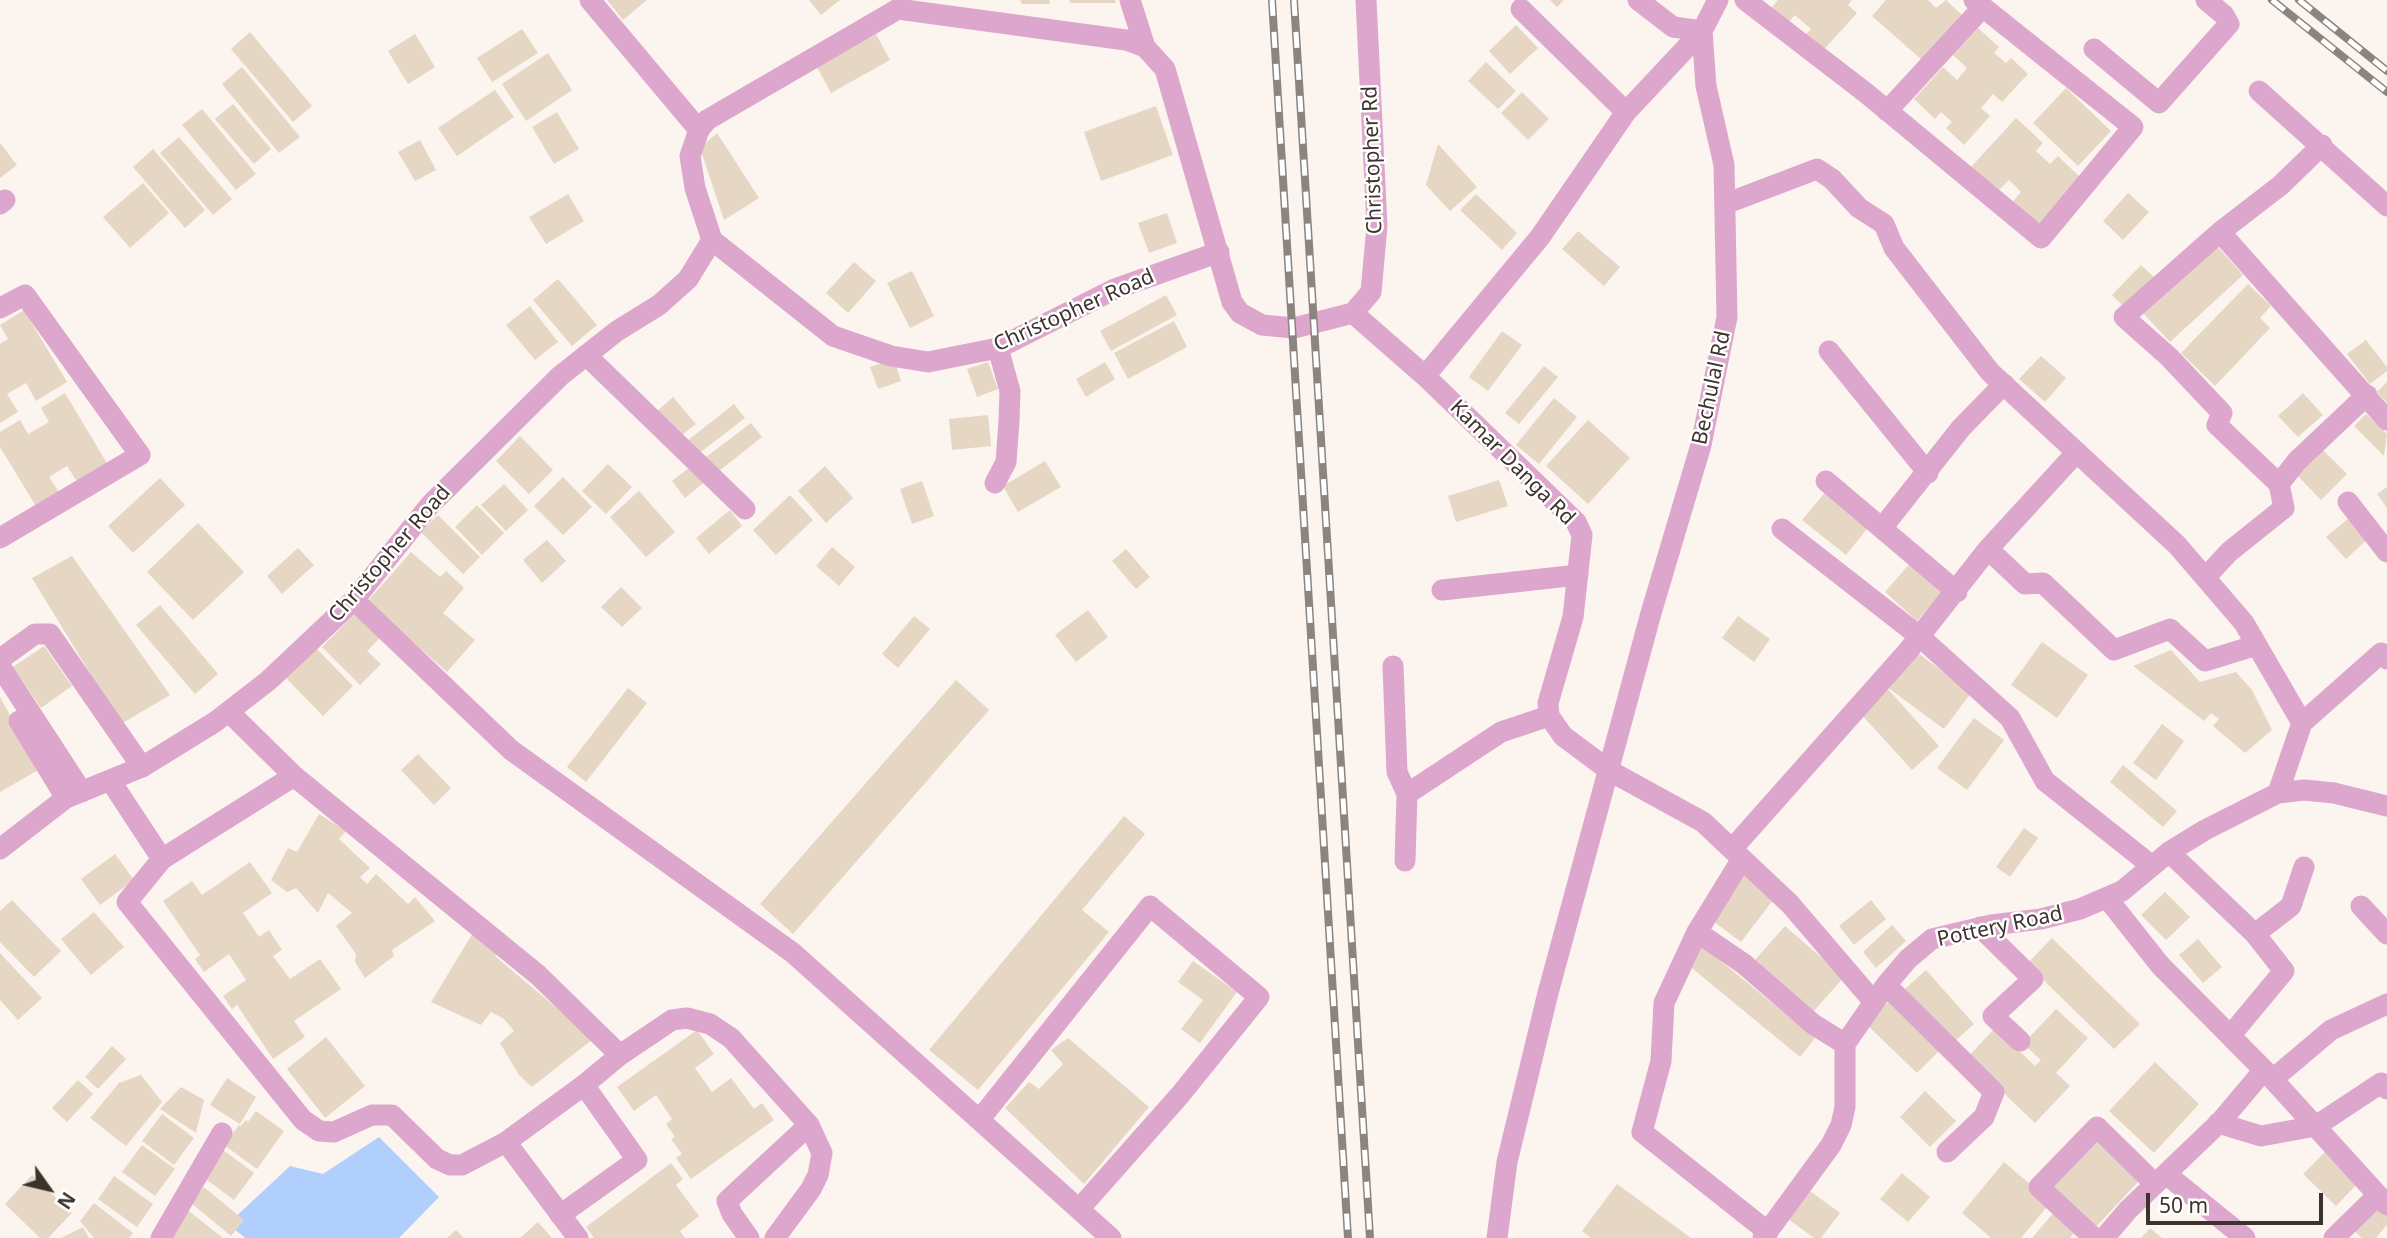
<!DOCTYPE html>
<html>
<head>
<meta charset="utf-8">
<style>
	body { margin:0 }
	#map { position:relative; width:2387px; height:1238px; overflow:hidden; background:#fcf4ee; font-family:"Noto Sans",sans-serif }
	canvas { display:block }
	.north { position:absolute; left:14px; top:1154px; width:70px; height:70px; -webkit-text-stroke:5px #fff; paint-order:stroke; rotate:124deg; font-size:19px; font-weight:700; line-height:28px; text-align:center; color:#3b332c }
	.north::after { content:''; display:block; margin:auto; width:24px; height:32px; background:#3b332c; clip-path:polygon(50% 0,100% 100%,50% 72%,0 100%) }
	.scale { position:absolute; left:2146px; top:1193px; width:177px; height:32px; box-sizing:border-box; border:4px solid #3b332c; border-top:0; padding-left:9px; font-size:21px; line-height:24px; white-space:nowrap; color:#3b332c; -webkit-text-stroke:5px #fff; paint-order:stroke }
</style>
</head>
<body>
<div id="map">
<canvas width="2387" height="1238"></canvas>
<div class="north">N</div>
<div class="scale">50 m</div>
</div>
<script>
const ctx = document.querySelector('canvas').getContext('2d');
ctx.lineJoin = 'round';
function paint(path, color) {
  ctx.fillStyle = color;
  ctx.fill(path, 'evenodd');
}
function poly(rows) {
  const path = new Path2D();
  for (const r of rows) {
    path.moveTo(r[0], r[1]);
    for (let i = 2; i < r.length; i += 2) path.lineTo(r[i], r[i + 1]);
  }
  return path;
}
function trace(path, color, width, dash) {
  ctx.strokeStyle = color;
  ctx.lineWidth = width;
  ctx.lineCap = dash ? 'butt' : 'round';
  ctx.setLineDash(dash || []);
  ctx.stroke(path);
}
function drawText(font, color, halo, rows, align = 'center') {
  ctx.font = font + ' "Noto Sans",sans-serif';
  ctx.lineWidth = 5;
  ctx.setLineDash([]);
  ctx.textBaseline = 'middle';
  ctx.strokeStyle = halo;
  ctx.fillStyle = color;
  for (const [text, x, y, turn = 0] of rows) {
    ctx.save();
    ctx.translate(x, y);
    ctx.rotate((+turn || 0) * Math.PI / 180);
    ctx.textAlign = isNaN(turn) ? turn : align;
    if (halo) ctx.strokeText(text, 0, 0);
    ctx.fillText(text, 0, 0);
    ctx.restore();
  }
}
paint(poly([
	[379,1137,439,1197,399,1238,245,1238,228,1224,290,1166,323,1174]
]), '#b0cffc');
paint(poly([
	[607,0,647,0,623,20],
	[809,0,840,0,821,15],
	[1020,0,1049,0,1050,4,1022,4],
	[1069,0,1115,0,1116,3,1071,3],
	[1550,0,1564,0,1557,7],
	[1778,0,1852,0,1848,5,1857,13,1818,56,1800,40,1811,29,1795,15,1785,26,1768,12],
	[1886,0,1928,0,1936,8,1946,0,1962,15,1922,60,1872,16],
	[1516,25,1538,48,1510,74,1489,51],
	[1978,28,1999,47,1994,53,2006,63,2011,58,2028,74,2002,102,1993,94,1981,108,1990,116,1964,145,1946,128,1952,122,1941,112,1935,119,1914,99,1943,67,1957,80,1967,68,1953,55],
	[522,29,538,53,492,82,477,58],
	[250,32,312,106,293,122,231,49],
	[415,34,435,67,408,84,388,51],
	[876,34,890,60,831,93,817,67],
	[548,53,572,90,526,121,502,84],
	[1486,62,1516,91,1498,109,1468,81],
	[242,67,300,137,279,153,222,84],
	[2066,88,2111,131,2078,166,2033,123],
	[495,90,514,117,457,156,438,128],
	[1522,92,1549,119,1528,140,1501,113],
	[233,104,271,149,254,164,215,119],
	[1156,106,1173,155,1101,181,1084,132],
	[202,109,256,174,236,190,182,125],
	[557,112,579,149,554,164,532,127],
	[2016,118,2043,143,2036,151,2050,164,2058,156,2083,180,2037,229,2011,204,2021,192,2009,180,1997,192,1971,167],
	[717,133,759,198,724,220,700,148],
	[179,137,232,199,213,215,160,153],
	[420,140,436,170,415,181,398,152],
	[0,143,17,165,0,178],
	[1438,144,1477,187,1450,211,1426,185],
	[153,149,205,210,185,228,133,167],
	[143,183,169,213,130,248,103,217],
	[2128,193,2149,212,2123,240,2103,221],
	[568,194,584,221,546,244,529,217],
	[1476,194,1517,233,1502,250,1460,210],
	[1167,213,1177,243,1149,253,1138,223],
	[1578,231,1620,267,1604,286,1562,249],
	[2215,244,2243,275,2170,342,2142,312],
	[854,262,876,281,848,313,826,293],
	[2141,265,2156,279,2127,310,2112,295],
	[912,271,934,316,910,328,887,283],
	[558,279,597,325,572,346,533,300],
	[2248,284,2271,306,2260,318,2270,328,2215,386,2181,353],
	[1166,295,1177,315,1111,351,1100,331],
	[530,306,558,342,535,360,506,325],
	[24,310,67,382,36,401,26,383,7,394,18,412,0,423,0,344,8,339,0,325],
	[1174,321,1187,347,1128,379,1114,353],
	[1502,331,1522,345,1488,391,1469,377],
	[2366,340,2387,367,2387,371,2370,384,2347,354],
	[2041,356,2066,378,2045,402,2019,379],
	[894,359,901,381,878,389,870,367],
	[988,362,998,389,977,397,967,369],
	[1105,362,1115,379,1086,397,1076,379],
	[1544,366,1558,377,1519,424,1505,413],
	[2387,382,2387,403,2377,392],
	[65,393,108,465,78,483,67,466,49,477,60,494,37,508,0,447,0,432,20,420,28,434,49,422,41,408],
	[2303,393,2323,415,2298,437,2278,416],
	[673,397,696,424,678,438,656,412],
	[1554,398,1577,417,1539,464,1516,445],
	[734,404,745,418,697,455,687,441],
	[2366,414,2387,434,2384,456,2354,426],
	[988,415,991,446,952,450,949,419],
	[1588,420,1630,458,1588,504,1546,466],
	[751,423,762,437,714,475,702,460],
	[520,436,553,470,529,494,496,461],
	[2322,449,2347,474,2321,500,2296,474],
	[1045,461,1061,487,1018,512,1003,486],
	[608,464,632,487,606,514,582,491],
	[693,465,706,481,685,498,672,481],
	[825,466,853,498,826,523,798,491],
	[563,477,592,507,563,535,534,506],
	[160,478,185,505,133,553,108,526],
	[1499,480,1508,506,1456,522,1448,496],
	[922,481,934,516,912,524,900,489],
	[504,484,528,510,506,531,481,505],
	[2387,487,2387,508,2377,494],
	[1828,489,1871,524,1846,555,1802,520],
	[639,491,675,532,646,557,610,517],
	[790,495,813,520,776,555,753,530],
	[477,505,504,533,482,555,455,527],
	[730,510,742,526,709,554,696,538],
	[438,515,480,557,463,574,421,532],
	[2349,518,2368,539,2346,559,2326,537],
	[198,523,244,572,193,620,147,572],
	[547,540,566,561,542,583,523,560],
	[832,547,855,567,839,586,816,566],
	[298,548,314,565,282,594,267,576],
	[1126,549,1150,577,1136,589,1112,561],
	[411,552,440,577,446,571,464,588,443,613,475,640,447,672,367,602],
	[72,556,170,695,121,724,32,578],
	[1911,562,1943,591,1917,621,1885,592],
	[621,587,642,608,622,627,601,607],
	[160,605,218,674,195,694,136,625],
	[359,610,383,635,367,651,381,664,360,685,322,647],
	[1088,610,1108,637,1076,662,1055,635],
	[914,616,930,629,898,668,882,654],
	[1738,616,1770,639,1754,662,1722,638],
	[2042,642,2088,675,2057,718,2011,685],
	[44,646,72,686,41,708,13,667],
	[315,647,353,686,323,716,285,677],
	[1914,650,1971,693,1944,729,1887,687],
	[2171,650,2200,682,2236,672,2252,690,2272,730,2245,753,2213,726,2219,719,2211,713,2204,721,2133,666],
	[956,680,989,710,793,934,760,904],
	[628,688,647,703,586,782,567,767],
	[1888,689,1939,746,1912,770,1861,714],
	[0,697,40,769,0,792],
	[1974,718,2004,740,1967,790,1937,768],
	[2162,724,2184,741,2156,780,2133,763],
	[418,754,451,788,434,805,401,770],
	[2123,765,2177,811,2163,827,2110,782],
	[319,814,346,831,339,839,370,868,360,877,367,884,376,874,408,904,415,897,435,921,392,950,394,956,365,978,355,962,356,954,336,926,352,913,328,893,318,913,296,888,287,892,271,880,288,848,297,852],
	[1124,816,1145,834,1082,910,1109,932,978,1090,929,1050],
	[2024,828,2038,838,2010,877,1996,867],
	[115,854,134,880,100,905,81,879],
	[250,862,272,893,243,913,259,937,269,930,282,950,273,956,290,979,320,959,341,989,294,1021,305,1037,273,1059,237,1005,232,1009,223,996,246,980,229,954,204,972,195,959,200,955,163,901,192,881,202,895],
	[1745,871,1777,895,1741,942,1709,918],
	[2165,892,2190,917,2166,940,2141,915],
	[12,900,61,951,34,977,0,942,0,911],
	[1871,900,1886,919,1854,945,1839,926],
	[94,912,124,947,91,975,61,939],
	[1892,925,1906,941,1876,968,1863,952],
	[1785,926,1844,977,1814,1011,1755,960],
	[476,928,501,945,495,956,566,1016,598,1035,532,1087,519,1075,500,1043,514,1031,504,1019,491,1012,481,1025,431,1002],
	[2052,938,2140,1024,2114,1049,2027,964],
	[2198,939,2222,967,2203,983,2179,955],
	[1701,945,1815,1038,1800,1057,1687,964],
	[0,953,42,998,18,1020,0,1000],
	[1193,961,1237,992,1200,1043,1181,1029,1203,1000,1178,982],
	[1926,970,1974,1024,1953,1043,1905,989],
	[1893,997,1944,1046,1917,1073,1866,1024],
	[2056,1009,2088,1038,2056,1073,2070,1086,2035,1123,1967,1058,1995,1028,2035,1066,2041,1060,2023,1044],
	[697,1030,714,1054,695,1068,712,1092,731,1078,754,1109,762,1103,774,1120,691,1179,676,1158,682,1154,671,1139,675,1137,666,1124,672,1119,656,1095,634,1111,617,1087],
	[326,1037,365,1086,325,1118,287,1069],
	[1068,1038,1149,1107,1084,1184,1005,1108,1029,1082,1039,1089,1063,1064,1051,1050],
	[112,1046,126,1059,98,1089,85,1077],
	[2155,1062,2199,1104,2154,1153,2109,1111],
	[141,1075,162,1102,126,1146,90,1118,119,1083],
	[227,1078,256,1097,240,1124,210,1105],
	[78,1080,93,1094,67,1122,52,1108],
	[181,1087,204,1100,196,1133,160,1109],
	[1925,1091,1956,1121,1930,1147,1900,1117],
	[256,1111,284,1131,257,1169,224,1145,239,1125,241,1126,246,1120,248,1122],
	[162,1114,194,1138,174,1165,142,1141],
	[2097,1140,2140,1180,2094,1229,2052,1188],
	[142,1145,175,1169,155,1196,122,1172],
	[219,1147,254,1173,234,1200,199,1174],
	[2329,1148,2361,1180,2336,1206,2303,1174],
	[2004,1162,2051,1202,2021,1238,1991,1238,1962,1213],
	[671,1163,683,1179,676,1185,699,1216,680,1231,685,1238,594,1238,586,1227],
	[1902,1173,1930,1197,1908,1222,1880,1199],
	[32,1175,72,1213,48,1238,40,1238,5,1204],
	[114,1176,153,1204,137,1227,98,1199],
	[1617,1184,1691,1238,1591,1238,1582,1231],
	[204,1187,244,1220,231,1236,191,1203],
	[1806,1188,1840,1213,1821,1238,1814,1238,1784,1216],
	[2377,1202,2387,1210,2387,1225,2376,1238,2362,1238,2354,1231],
	[94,1203,133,1233,129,1238,94,1238,80,1221],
	[185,1208,223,1238,174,1238,166,1232],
	[2055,1211,2077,1229,2070,1238,2032,1238],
	[538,1222,552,1238,520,1238],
	[83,1227,89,1238,61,1238],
	[2150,1228,2162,1238,2141,1238],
	[456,1230,464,1238,447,1238]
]), '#e5d7c3');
trace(poly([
	[590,0,699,130],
	[1130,0,1145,47],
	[1638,0,1673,27,1702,31],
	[1745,0,1866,93,2041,238,2133,127,1974,0],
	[2094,49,2159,103,2229,24,2224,15,2206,0],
	[2259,91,2387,206],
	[1887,111,1983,7],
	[1626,112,1702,31],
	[0,204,5,200],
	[1725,204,1817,169,1832,179,1859,208,1884,224,1894,248,1990,372,2177,545,2244,623,2302,723],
	[2220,232,2387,420],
	[712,240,833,336,891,356,928,362,998,348,1115,289,1219,252],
	[0,308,25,295,140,455,0,538],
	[1353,313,1425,376,1576,522,1582,535,1573,617,1548,703,1549,716,1563,736,1610,771,1703,822,1790,904,1873,1001],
	[1353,313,1371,292,1377,226,1366,0],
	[1829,351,1928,473],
	[586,355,745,509],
	[1425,376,1540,237,1626,112,1521,9],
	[1826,481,1957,592],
	[995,483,1006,462,1009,421,1010,391,998,348],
	[2279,484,2297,461,2367,395],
	[2348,502,2387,552],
	[1882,528,1961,428,2004,384],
	[1782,529,1919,636,2010,718,2045,781,2152,866],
	[1988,549,2025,584,2043,583,2114,650,2170,629,2205,661,2257,645],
	[2205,578,2229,552,2284,508,2279,484,2217,425,2222,413,2169,357,2124,317,2220,232,2281,185,2322,145],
	[1442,590,1578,575],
	[354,600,511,750,793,953,1111,1238],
	[0,663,3,657,35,634,50,634,142,767],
	[0,666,82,792],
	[1393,666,1397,772,1407,794],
	[229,712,294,776],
	[19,721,66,798],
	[110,780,162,859],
	[2278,793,2302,723,2381,653,2387,659],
	[0,849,66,798,142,767,215,722,268,681,354,600,430,505,560,376,617,331,659,305,688,279,712,240,695,188,690,156,699,130,707,120,898,9,1126,40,1145,47,1165,69,1232,302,1240,313,1262,325,1294,328,1353,313],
	[1732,849,1908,651,1988,549,2077,452],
	[2169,852,2255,934,2291,906,2304,867],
	[1742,859,1697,932,1664,1003,1661,1061,1642,1132,1768,1232],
	[1405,861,1407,794,1501,732,1549,716],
	[2107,898,2160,965,2266,1072,2387,1205],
	[2361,906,2387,934],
	[1980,927,2033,979,1993,1016,2020,1041],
	[1697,932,1744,964,1813,1024,1845,1044],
	[1886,985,1994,1092,1984,1117,1947,1152],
	[2230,1036,2284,971,2255,934],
	[2273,1079,2331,1030,2387,1004],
	[584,1085,620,1055],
	[980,1119,1150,906,1259,997,1180,1095,1080,1208],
	[2218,1123,2261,1136,2316,1126,2381,1083,2387,1089],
	[506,1142,584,1085,637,1160,560,1215],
	[2166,1174,2245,1238],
	[161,1238,222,1133],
	[578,1238,506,1142,462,1165,450,1165,437,1159,392,1115,372,1115,334,1132,319,1131,303,1120,127,902,162,859,294,776,538,975,620,1055,672,1020,687,1018,710,1024,731,1038,809,1125,822,1153,818,1175,811,1189,775,1238],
	[749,1238,732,1214,727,1201,809,1125],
	[1497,1238,1507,1162,1548,993,1651,613,1701,445,1727,317,1724,165,1706,86,1702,31,1718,0],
	[1763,1238,1831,1145,1841,1125,1845,1107,1845,1044,1886,985,1908,959,1932,939,1991,925,2041,919,2080,909,2122,891,2169,852,2205,830,2278,793,2304,790,2334,793,2387,806],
	[2094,1238,2039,1187,2097,1127,2155,1184],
	[2104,1238,2128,1210,2221,1121,2264,1070],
	[2334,1238,2378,1195]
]), '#dca6cd', 21);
const rail = poly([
	[1272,0,1348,1238],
	[1294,0,1370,1238],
	[2272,0,2387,92],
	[2299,0,2387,71]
]);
trace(rail, '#8c847e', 8);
trace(rail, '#fff', 5, [16]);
drawText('21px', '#3b332c', '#fff', [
	["Christopher Rd",1373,160,-92],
	["Christopher Road",1074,311,-24],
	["Bechulal Rd",1712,388,-78],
	["Kamar Danga Rd",1512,463,45],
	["Christopher Road",390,554,-49],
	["Pottery Road",2000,927,-12]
]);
</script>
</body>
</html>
